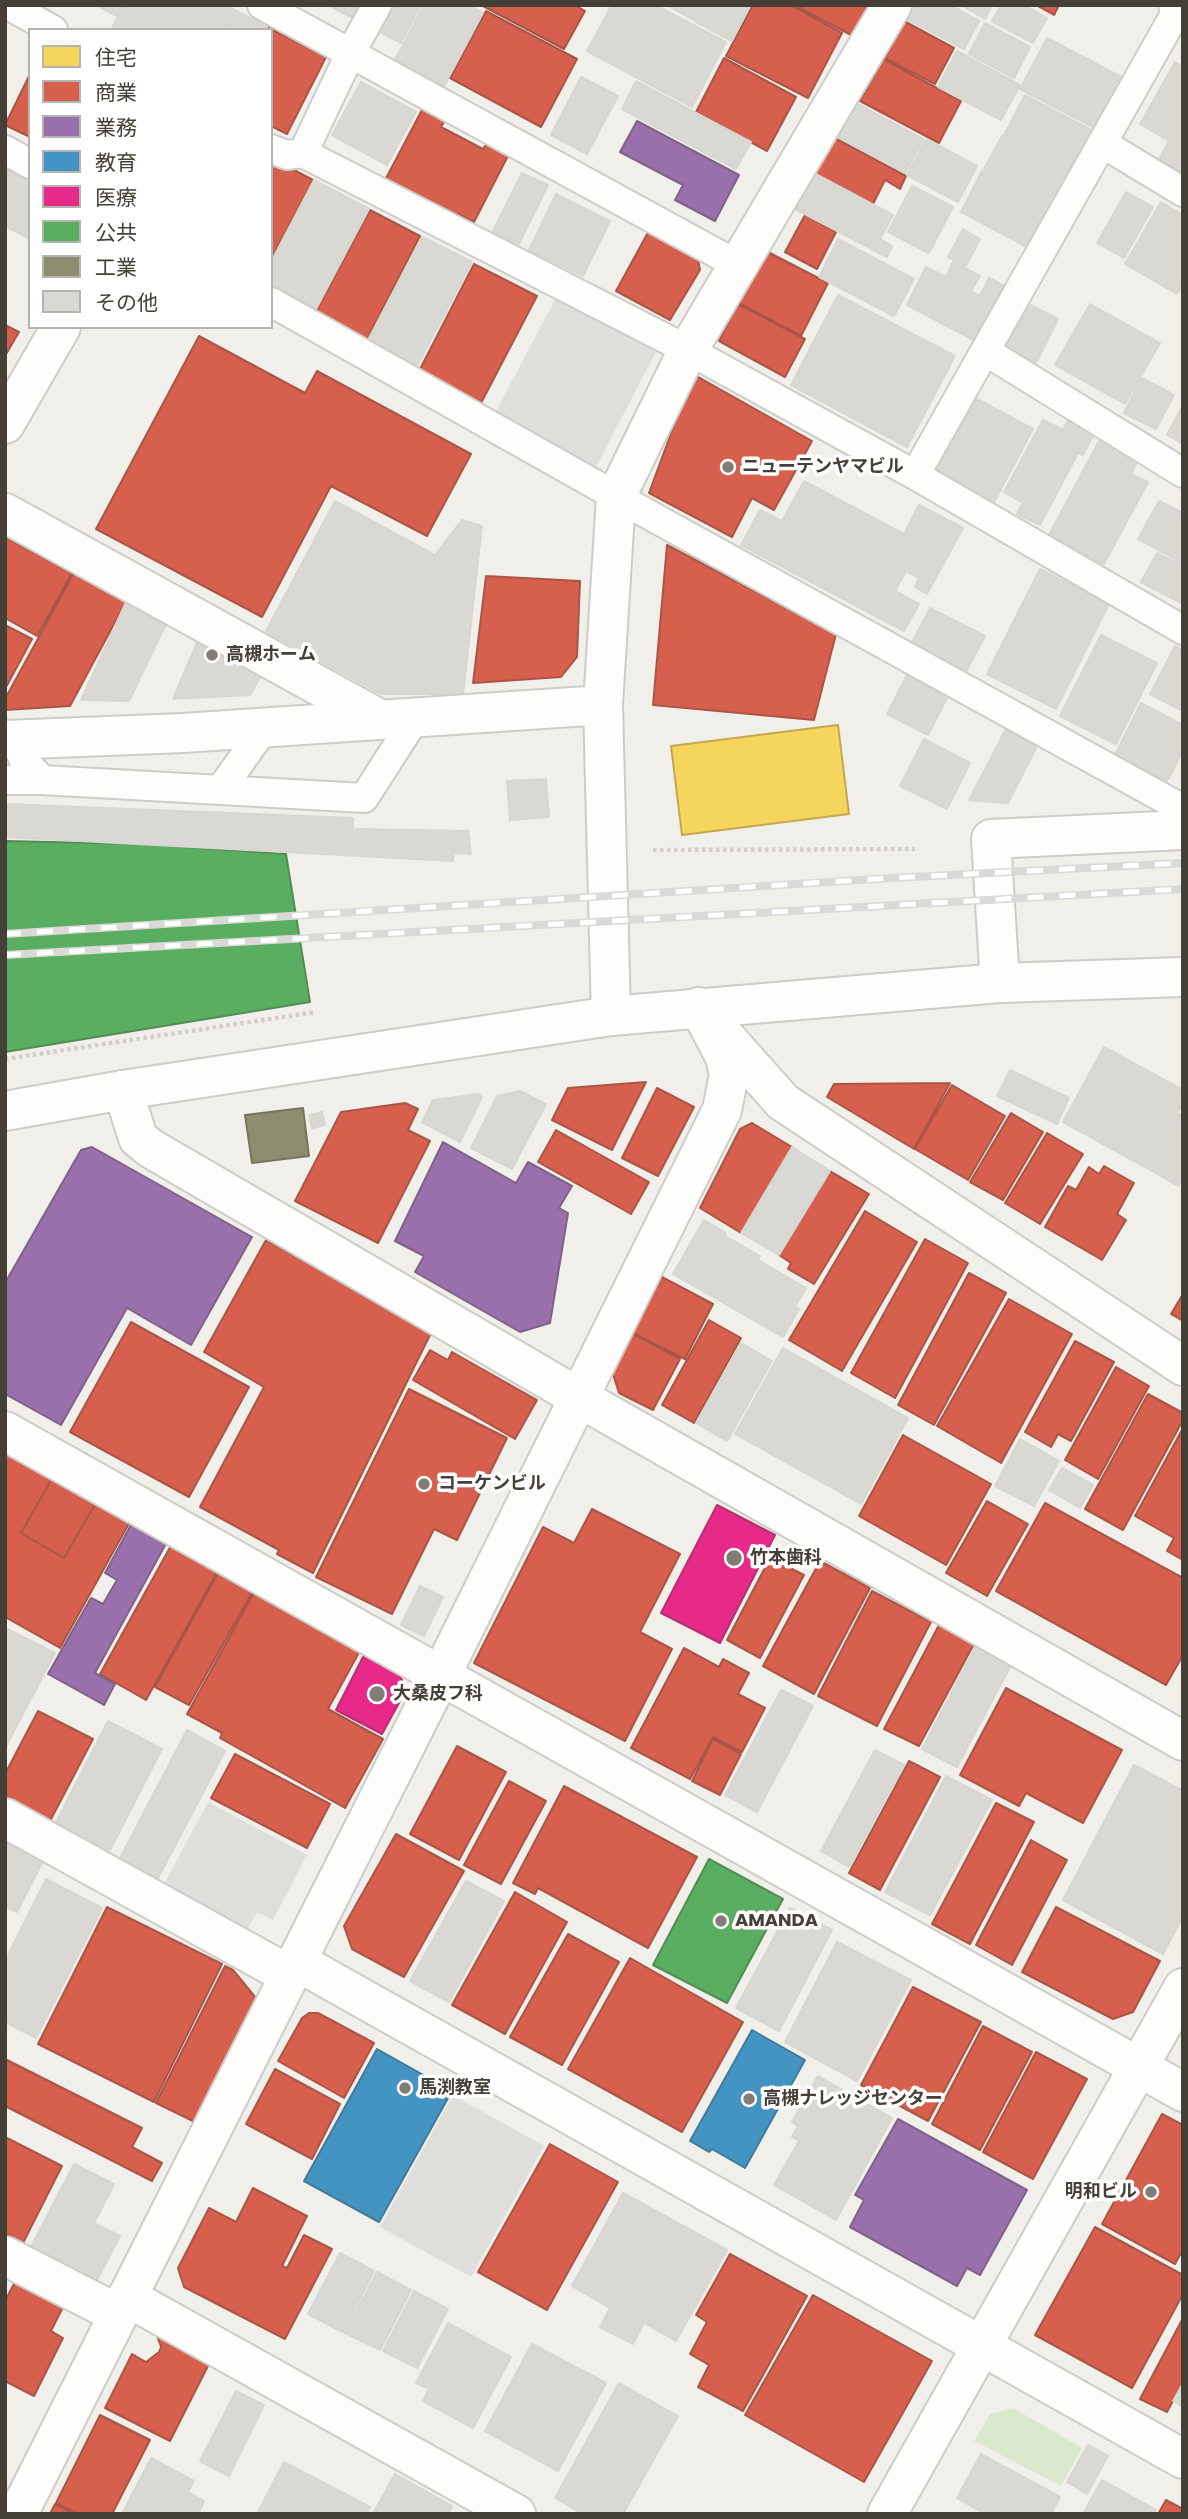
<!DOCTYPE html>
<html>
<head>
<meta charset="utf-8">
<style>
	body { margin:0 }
	#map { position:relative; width:1188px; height:2519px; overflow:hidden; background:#f0efea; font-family:Poppins,"Noto Sans JP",sans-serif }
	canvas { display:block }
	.frame { position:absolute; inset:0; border:7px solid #454037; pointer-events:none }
	.legend { position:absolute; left:28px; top:28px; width:245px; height:301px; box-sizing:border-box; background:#fff; border:2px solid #b5b3af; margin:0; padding:9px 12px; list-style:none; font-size:21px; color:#454037 }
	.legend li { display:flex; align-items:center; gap:14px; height:35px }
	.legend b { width:35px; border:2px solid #b5b3af }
</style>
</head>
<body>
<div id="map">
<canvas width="1188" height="2519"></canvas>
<div class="frame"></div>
<ul class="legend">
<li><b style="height:19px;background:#f6d55c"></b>住宅</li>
<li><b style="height:19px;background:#d6604d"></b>商業</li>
<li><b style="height:19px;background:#9970ab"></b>業務</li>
<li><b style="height:19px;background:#4393c3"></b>教育</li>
<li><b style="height:19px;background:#e7298a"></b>医療</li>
<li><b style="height:19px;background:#5aae61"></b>公共</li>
<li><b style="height:19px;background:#8c8c6e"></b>工業</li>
<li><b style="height:19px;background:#d9d8d3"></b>その他</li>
</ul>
</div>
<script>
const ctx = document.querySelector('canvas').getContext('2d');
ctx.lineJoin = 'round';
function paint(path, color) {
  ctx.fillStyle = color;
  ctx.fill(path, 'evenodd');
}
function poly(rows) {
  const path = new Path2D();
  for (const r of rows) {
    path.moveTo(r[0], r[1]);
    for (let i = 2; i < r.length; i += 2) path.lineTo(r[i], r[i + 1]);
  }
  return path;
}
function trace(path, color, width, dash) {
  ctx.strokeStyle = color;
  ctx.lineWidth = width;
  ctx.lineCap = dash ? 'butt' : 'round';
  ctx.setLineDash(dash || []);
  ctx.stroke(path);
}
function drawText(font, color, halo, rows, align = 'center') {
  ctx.font = font + ' Poppins,"Noto Sans JP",sans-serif';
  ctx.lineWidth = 7;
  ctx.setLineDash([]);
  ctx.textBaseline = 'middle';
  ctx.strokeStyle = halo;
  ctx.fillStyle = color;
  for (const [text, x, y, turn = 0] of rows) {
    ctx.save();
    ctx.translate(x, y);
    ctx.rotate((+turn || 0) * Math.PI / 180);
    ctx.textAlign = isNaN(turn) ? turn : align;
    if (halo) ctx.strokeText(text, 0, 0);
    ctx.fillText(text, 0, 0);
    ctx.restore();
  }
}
paint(poly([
	[1013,2408,1082,2448,1061,2486,974,2441,990,2414]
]), '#dce8cd');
paint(poly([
	[557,296,657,350,595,469,494,415],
	[208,1802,307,1855,273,1920,257,1912,248,1928,164,1884],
	[453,2095,544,2146,471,2277,380,2227]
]), '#dfdeda');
const homes = poly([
	[838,725,849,814,682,835,671,746,838,725]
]);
paint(homes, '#f6d55c');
trace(homes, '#c1a851', 2);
const shops = poly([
	[481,5,575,5,585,11,564,49,481,5],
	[753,5,791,5,842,33,808,98,726,56,753,5],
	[795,5,869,5,853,36,795,5],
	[1036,5,1059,5,1054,15,1036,5],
	[486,11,577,59,541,127,450,78,486,11],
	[904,21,954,48,935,84,885,58,904,21],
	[267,27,326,57,287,134,271,126,271,30,265,30,267,27],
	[724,58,796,97,767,151,696,112,724,58],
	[883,59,961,101,939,143,860,101,883,59],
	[30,74,30,137,5,125,30,74],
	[424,106,447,117,441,127,483,149,487,143,509,154,474,222,458,214,454,221,383,184,424,106],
	[831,136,906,176,900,189,885,180,873,204,812,172,831,136],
	[271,158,313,180,271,260,271,158],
	[370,210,420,236,367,339,316,312,370,210],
	[805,215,836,232,817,269,785,252,805,215],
	[651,227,697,254,700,270,670,320,616,291,651,227],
	[766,251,828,283,801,336,739,303,766,251],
	[474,264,537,296,480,405,418,373,474,264],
	[738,304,805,339,785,377,719,341,738,304],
	[5,325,19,332,5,356,5,325],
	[199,336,305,393,317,371,471,454,427,536,331,486,262,617,96,529,199,336],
	[693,374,812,441,774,510,752,498,732,537,649,493,693,374],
	[5,537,72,573,37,636,5,618,5,537],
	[667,545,836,634,814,720,653,705,667,545],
	[75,571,127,600,70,706,5,710,5,699,75,571],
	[486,576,580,581,577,657,561,677,473,683,486,576],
	[5,625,32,639,5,689,5,625],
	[646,1082,612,1150,552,1120,568,1088,646,1082],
	[950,1083,914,1149,827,1097,834,1084,950,1083],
	[952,1085,1005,1116,968,1180,915,1149,952,1085],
	[657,1088,694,1107,658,1176,622,1158,657,1088],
	[405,1103,418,1109,408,1130,430,1141,378,1243,295,1201,341,1112,405,1103],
	[1011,1113,1043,1132,1003,1200,970,1182,1011,1113],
	[752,1123,792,1147,741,1233,700,1208,740,1129,752,1123],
	[556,1130,649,1182,631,1214,538,1162,556,1130],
	[1047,1133,1083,1154,1040,1224,1005,1203,1047,1133],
	[1104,1166,1134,1183,1117,1214,1126,1220,1102,1260,1045,1227,1068,1186,1076,1190,1089,1167,1099,1174,1104,1166],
	[830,1171,869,1194,814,1284,788,1269,791,1263,779,1255,830,1171],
	[865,1211,917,1242,842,1371,789,1340,865,1211],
	[925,1239,968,1263,895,1398,851,1373,925,1239],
	[266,1240,431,1333,313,1573,277,1554,279,1550,200,1507,264,1387,204,1352,266,1240],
	[969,1273,1006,1293,934,1425,898,1405,969,1273],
	[662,1277,713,1304,685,1359,633,1333,662,1277],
	[1183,1294,1183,1321,1171,1314,1183,1294],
	[1009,1299,1072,1334,1001,1463,937,1426,1009,1299],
	[709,1320,741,1338,694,1423,662,1405,709,1320],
	[131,1322,249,1387,189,1497,70,1432,131,1322],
	[632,1333,680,1359,653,1410,619,1393,612,1371,632,1333],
	[1075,1341,1114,1362,1071,1441,1058,1434,1051,1447,1025,1432,1075,1341],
	[430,1350,448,1360,452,1352,537,1400,515,1439,413,1380,430,1350],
	[1116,1367,1149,1386,1098,1479,1065,1460,1116,1367],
	[409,1389,507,1438,457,1540,434,1529,392,1614,316,1577,409,1389],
	[1148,1394,1183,1413,1183,1420,1123,1530,1085,1509,1148,1394],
	[1183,1428,1183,1560,1167,1551,1174,1538,1135,1516,1183,1428],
	[903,1435,991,1484,946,1565,859,1516,903,1435],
	[5,1447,54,1475,21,1533,64,1558,98,1499,132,1518,60,1648,5,1617,5,1447],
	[54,1475,98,1499,64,1558,21,1533,54,1475],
	[987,1501,1028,1524,987,1596,946,1573,987,1501],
	[1045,1503,1183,1578,1183,1655,1166,1685,996,1591,1045,1503],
	[592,1509,680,1554,640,1632,672,1649,625,1741,474,1663,543,1527,574,1543,592,1509],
	[173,1542,220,1567,146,1700,100,1674,173,1542],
	[770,1558,804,1575,760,1658,727,1640,770,1558],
	[820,1561,870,1588,814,1694,763,1666,820,1561],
	[221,1568,255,1587,189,1705,155,1687,221,1568],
	[256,1589,362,1647,328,1709,383,1739,345,1808,220,1738,222,1733,187,1714,256,1589],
	[872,1591,931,1622,877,1726,818,1696,872,1591],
	[939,1625,974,1644,919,1746,884,1729,939,1625],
	[684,1648,719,1667,723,1659,749,1673,738,1694,765,1708,742,1752,713,1737,690,1779,631,1748,684,1648],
	[1006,1688,1122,1750,1083,1823,1026,1793,1019,1806,960,1775,1006,1688],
	[38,1711,93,1739,49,1823,5,1799,5,1774,38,1711],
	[713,1739,741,1754,720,1795,692,1781,713,1739],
	[457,1746,506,1772,459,1860,410,1834,457,1746],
	[235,1754,330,1804,307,1848,211,1798,235,1754],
	[909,1761,940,1777,880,1890,849,1873,909,1761],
	[509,1781,546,1801,501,1884,464,1865,509,1781],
	[564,1786,697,1857,648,1948,538,1888,535,1894,513,1883,564,1786],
	[996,1803,1034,1822,970,1944,932,1924,996,1803],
	[396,1834,464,1871,404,1977,352,1949,344,1926,396,1834],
	[1031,1840,1067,1860,1012,1965,976,1945,1031,1840],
	[515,1892,567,1922,505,2034,452,2005,515,1892],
	[107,1907,222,1964,154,2102,38,2044,107,1907],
	[1056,1907,1160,1961,1133,2012,1113,2019,1022,1972,1056,1907],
	[568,1934,619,1962,562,2065,510,2037,568,1934],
	[630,1958,743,2022,682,2132,568,2069,630,1958],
	[225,1966,233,1970,256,1998,195,2122,156,2103,225,1966],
	[913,1987,981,2022,928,2121,861,2085,913,1987],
	[309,2013,318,2013,374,2043,344,2098,278,2061,302,2018,309,2013],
	[983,2026,1032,2052,980,2150,932,2124,983,2026],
	[1036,2052,1087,2079,1033,2179,983,2152,1036,2052],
	[5,2059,142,2128,132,2147,162,2163,152,2181,5,2106,5,2059],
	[275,2069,340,2104,312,2159,246,2124,275,2069],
	[1162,2114,1183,2125,1183,2249,1175,2264,1102,2224,1162,2114],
	[5,2137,62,2166,23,2243,5,2233,5,2137],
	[550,2144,618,2182,547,2310,478,2272,550,2144],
	[253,2188,307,2216,282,2266,287,2268,304,2235,332,2249,285,2339,184,2287,178,2268,209,2208,236,2222,253,2188],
	[1095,2227,1183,2275,1183,2294,1132,2388,1035,2335,1095,2227],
	[730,2254,807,2296,743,2411,698,2387,709,2365,690,2354,707,2322,696,2315,730,2254],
	[16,2280,64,2305,51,2331,63,2338,34,2396,5,2381,5,2301,16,2280],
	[813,2295,932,2361,864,2482,745,2415,813,2295],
	[1183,2318,1183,2382,1167,2412,1140,2399,1183,2318],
	[156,2332,211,2360,170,2441,105,2408,132,2354,146,2362,159,2352,161,2347,156,2332],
	[100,2415,150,2440,112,2514,77,2514,56,2503,100,2415],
	[1166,2500,1183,2509,1183,2514,1158,2514,1166,2500],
	[55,2504,73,2514,50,2514,55,2504]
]);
paint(shops, '#d6604d');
trace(shops, '#aa5646', 2);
const offices = poly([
	[637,121,739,175,715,221,675,200,683,185,620,152,637,121],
	[443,1142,516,1183,528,1162,572,1186,559,1208,568,1213,550,1323,520,1332,415,1272,424,1256,395,1241,443,1142],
	[92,1147,252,1237,191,1345,127,1308,61,1425,5,1394,5,1283,81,1150,92,1147],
	[133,1521,168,1540,95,1673,115,1684,104,1705,48,1674,91,1598,103,1604,117,1580,105,1573,133,1521],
	[898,2119,1027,2190,980,2275,967,2268,957,2286,850,2227,864,2200,855,2195,898,2119]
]);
paint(offices, '#9970ab');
trace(offices, '#806288', 2);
const schools = poly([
	[752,2030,805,2060,745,2168,712,2149,709,2152,690,2141,752,2030],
	[377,2049,452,2091,379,2222,304,2181,377,2049]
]);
paint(schools, '#4393c3');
trace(schools, '#447a99', 2);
const health = poly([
	[717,1505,775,1535,720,1643,661,1613,717,1505],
	[364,1655,399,1673,406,1690,382,1734,336,1710,364,1655]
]);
paint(health, '#e7298a');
trace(health, '#b63071', 2);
const public = poly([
	[5,841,140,844,286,854,310,1002,5,1052,5,841],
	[709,1859,783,1899,727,2003,653,1965,709,1859]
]);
paint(public, '#5aae61');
trace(public, '#548d54', 2);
const industry = poly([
	[303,1108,309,1156,252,1163,245,1115,303,1108]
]);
paint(industry, '#8c8c6e');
trace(industry, '#77755e', 2);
const building = poly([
	[96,5,122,5,117,16,96,5],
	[124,5,227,5,233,9,222,30,111,30,124,5],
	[328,5,359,5,353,18,328,5],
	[392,5,421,5,401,43,378,31,392,5],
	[424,5,468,5,483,13,442,90,393,64,424,5],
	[612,5,655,5,726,42,692,107,587,51,612,5],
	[667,5,704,5,696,21,667,5],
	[705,5,750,5,732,41,696,22,705,5],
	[911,5,950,5,979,21,964,49,905,18,911,5],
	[961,5,992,5,985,19,961,5],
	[1001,5,1024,5,1047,18,1033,43,992,21,1001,5],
	[233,9,267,27,265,30,222,30,233,9],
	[985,23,1030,47,1014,78,969,54,985,23],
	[1047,38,1129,81,1102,132,1020,89,1047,38],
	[957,51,1020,85,1001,120,938,87,957,51],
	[1175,62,1183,67,1183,173,1159,159,1169,141,1140,124,1175,62],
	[581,77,618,96,587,154,551,135,581,77],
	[636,81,751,142,736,169,622,109,636,81],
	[361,82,416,112,387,165,332,135,361,82],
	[1025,95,1095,132,1074,173,1004,135,1025,95],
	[852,101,923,139,905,173,834,135,852,101],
	[1002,136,1075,174,1057,209,984,169,1002,136],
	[926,139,977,166,958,202,907,175,926,139],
	[5,163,30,178,30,239,5,226,5,163],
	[982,171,1057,210,1035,251,961,212,982,171],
	[812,172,893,215,880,239,892,246,887,257,793,208,812,172],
	[522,173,548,185,519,244,493,231,522,173],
	[314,180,369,209,314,313,271,290,271,262,314,180],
	[912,186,953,207,929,253,888,232,912,186],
	[1126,192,1153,207,1124,258,1097,243,1126,192],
	[556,194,610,221,583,276,529,250,556,194],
	[1161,202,1183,215,1183,284,1177,294,1125,264,1161,202],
	[963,229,980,239,966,266,948,257,963,229],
	[422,237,472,262,417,366,368,340,422,237],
	[838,239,914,279,894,316,819,277,838,239],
	[953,262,980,276,971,291,980,296,989,278,1012,290,983,345,907,305,926,267,946,277,953,262],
	[838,295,955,356,907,447,791,385,838,295],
	[1026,303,1058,319,1036,363,1004,346,1026,303],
	[1090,304,1160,343,1125,404,1055,365,1090,304],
	[1142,378,1174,395,1156,429,1124,413,1142,378],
	[977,399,1033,429,994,502,931,468,961,413,967,416,977,399],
	[1183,405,1183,444,1167,435,1183,405],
	[1070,416,1096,430,1083,455,1078,453,1040,525,1017,514,1023,503,1004,492,1043,420,1063,430,1070,416],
	[1100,439,1138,460,1131,474,1148,482,1104,564,1049,535,1100,439],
	[804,481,904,534,919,505,963,528,927,594,915,587,919,578,906,571,895,591,919,604,904,631,741,545,760,510,782,521,804,481],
	[335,501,435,555,462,520,482,526,463,694,381,694,266,631,335,501],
	[1159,501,1183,513,1183,563,1138,539,1159,501],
	[1157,553,1183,566,1183,604,1141,582,1157,553],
	[1040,569,1109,604,1056,709,987,674,1040,569],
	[127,600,168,620,129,701,81,700,127,600],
	[930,608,985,636,966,672,911,644,930,608],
	[1101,635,1157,663,1116,744,1060,716,1101,635],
	[199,638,263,672,250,695,173,699,199,638],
	[1175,646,1183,650,1183,711,1150,694,1175,646],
	[909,671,950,692,928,735,887,714,909,671],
	[1141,703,1183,725,1183,751,1167,781,1115,755,1141,703],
	[1006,729,1038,744,1008,803,969,800,1006,729],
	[924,739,970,763,947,809,900,786,924,739],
	[546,779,549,817,510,820,507,781,546,779],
	[5,804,353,818,353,829,468,831,471,854,454,853,453,861,5,837,5,804],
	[1104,1047,1183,1090,1183,1103,1147,1168,1063,1122,1104,1047],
	[1010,1070,1069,1098,1057,1124,997,1096,1010,1070],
	[520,1091,546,1104,512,1169,471,1148,497,1096,520,1091],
	[478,1094,482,1097,460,1142,422,1122,433,1100,478,1094],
	[322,1112,325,1125,312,1128,309,1115,322,1112],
	[1177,1113,1183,1116,1183,1176,1178,1186,1147,1168,1177,1113],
	[792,1147,830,1171,779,1255,741,1233,792,1147],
	[704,1220,726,1233,725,1236,760,1256,758,1260,806,1288,795,1307,799,1309,783,1337,673,1274,704,1220],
	[741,1343,772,1361,727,1441,696,1423,741,1343],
	[783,1348,908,1418,861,1504,735,1434,783,1348],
	[1020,1439,1059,1461,1034,1506,995,1486,1020,1439],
	[1062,1468,1093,1485,1080,1508,1049,1490,1062,1468],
	[420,1586,443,1597,424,1636,401,1625,420,1586],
	[5,1628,55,1653,5,1748,5,1628],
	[976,1646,1011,1665,957,1767,922,1749,976,1646],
	[781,1690,813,1706,757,1812,725,1795,781,1690],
	[108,1721,162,1749,110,1850,56,1822,108,1721],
	[187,1730,225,1751,157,1880,119,1860,187,1730],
	[875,1750,904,1765,849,1867,821,1851,875,1750],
	[1134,1765,1183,1791,1183,1916,1163,1954,1063,1900,1134,1765],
	[946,1776,992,1800,930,1915,885,1892,946,1776],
	[5,1840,44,1859,17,1912,5,1907,5,1840],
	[46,1879,102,1908,36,2038,5,2022,5,1961,46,1879],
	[466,1881,504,1901,449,2002,410,1981,466,1881],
	[790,1908,832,1930,779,2031,736,2008,790,1908],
	[837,1942,911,1980,857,2081,785,2042,837,1942],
	[818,2076,892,2118,836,2220,774,2185,799,2141,792,2137,798,2126,792,2122,818,2076],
	[74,2164,114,2184,94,2223,120,2236,97,2280,31,2247,74,2164],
	[623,2193,727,2250,676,2341,644,2323,633,2344,600,2327,610,2308,572,2286,623,2193],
	[340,2253,374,2271,343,2332,308,2314,340,2253],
	[377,2272,411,2290,380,2350,345,2333,377,2272],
	[414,2291,448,2309,417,2368,383,2351,414,2291],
	[448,2323,511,2357,473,2428,423,2401,429,2389,416,2383,448,2323],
	[532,2344,606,2383,558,2471,485,2431,532,2344],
	[619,2383,678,2416,623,2514,583,2514,555,2498,619,2383],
	[1183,2383,1183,2407,1173,2401,1183,2383],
	[236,2391,264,2405,229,2476,200,2461,236,2391],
	[1088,2445,1108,2456,1087,2494,1067,2482,1088,2445],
	[981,2454,1060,2497,1051,2514,986,2514,957,2498,981,2454],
	[151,2458,194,2481,188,2492,204,2501,198,2514,122,2514,151,2458],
	[284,2462,370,2507,366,2514,257,2514,284,2462],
	[395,2474,452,2506,448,2514,373,2514,395,2474],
	[1102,2480,1156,2510,1154,2514,1083,2514,1102,2480]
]);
paint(building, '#d9d8d3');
trace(building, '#d8d6d0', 2);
const service = poly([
	[8,5,53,30],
	[262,5,738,265],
	[1102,143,1183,192],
	[271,149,287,155,303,153,688,350,915,475,1183,630],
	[5,150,30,164],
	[303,153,351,52,377,5],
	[271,302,653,517,1183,809],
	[985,351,1183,473],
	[915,475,1178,9,1173,5],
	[16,740,24,761,42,780,364,798,416,717],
	[5,780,42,780],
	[221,789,265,727]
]);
const pedestrian = poly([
	[710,1020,783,1102,1183,1366]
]);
const minor = poly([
	[5,424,61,327],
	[5,513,381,720],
	[5,740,183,733,603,705],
	[1000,983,991,839,1183,830],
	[611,1016,603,705,616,497,688,350,892,5],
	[123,1090,138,1138,150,1148,578,1397,1183,1741],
	[5,1431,1183,2092],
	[5,1818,289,1975],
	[296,1961,1183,2459],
	[5,2256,118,2314],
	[127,2297,516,2514],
	[18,2514,441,1675,722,1110,729,1075,725,1057,699,1007],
	[887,2514,1183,1988]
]);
const tertiary = poly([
	[5,1111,123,1090,611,1016,1000,983,1183,977]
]);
trace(service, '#ceccc8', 32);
trace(pedestrian, '#ceccc8', 42);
trace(minor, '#ceccc8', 42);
trace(tertiary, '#ceccc8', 42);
trace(poly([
	[653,850,915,849],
	[5,1059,316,1012]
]), '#d1cecb', 4.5, [3.5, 3.5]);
trace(service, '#fdfdfc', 28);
trace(pedestrian, '#fdfdfc', 38);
trace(minor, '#fdfdfc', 38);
trace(tertiary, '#fdfdfc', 38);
const rail = poly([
	[5,934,892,878,1183,863],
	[5,955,1183,889]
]);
trace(rail, '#d9d9d8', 8);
trace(rail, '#fff', 5, [16]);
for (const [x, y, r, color] of [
	[728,467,7,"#817d76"],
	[212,655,7,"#817d76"],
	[424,1484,7,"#817d76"],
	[734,1558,9,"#817d76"],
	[377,1694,9,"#817d76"],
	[721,1921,7,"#817d76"],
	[405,2088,7,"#817d76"],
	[749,2099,7,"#817d76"],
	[1151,2192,7,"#817d76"]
]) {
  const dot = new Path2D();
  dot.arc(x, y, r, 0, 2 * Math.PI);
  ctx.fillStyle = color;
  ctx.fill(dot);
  trace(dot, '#fff', 2.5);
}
drawText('bold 18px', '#454037', '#fff', [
	["ニューテンヤマビル",742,467],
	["高槻ホーム",226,655],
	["コーケンビル",438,1484],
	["竹本歯科",750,1558],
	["大桑皮フ科",393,1694],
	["AMANDA",735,1921],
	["馬渕教室",419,2088],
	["高槻ナレッジセンター",763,2099],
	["明和ビル",1137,2192,"right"]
], 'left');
</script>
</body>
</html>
